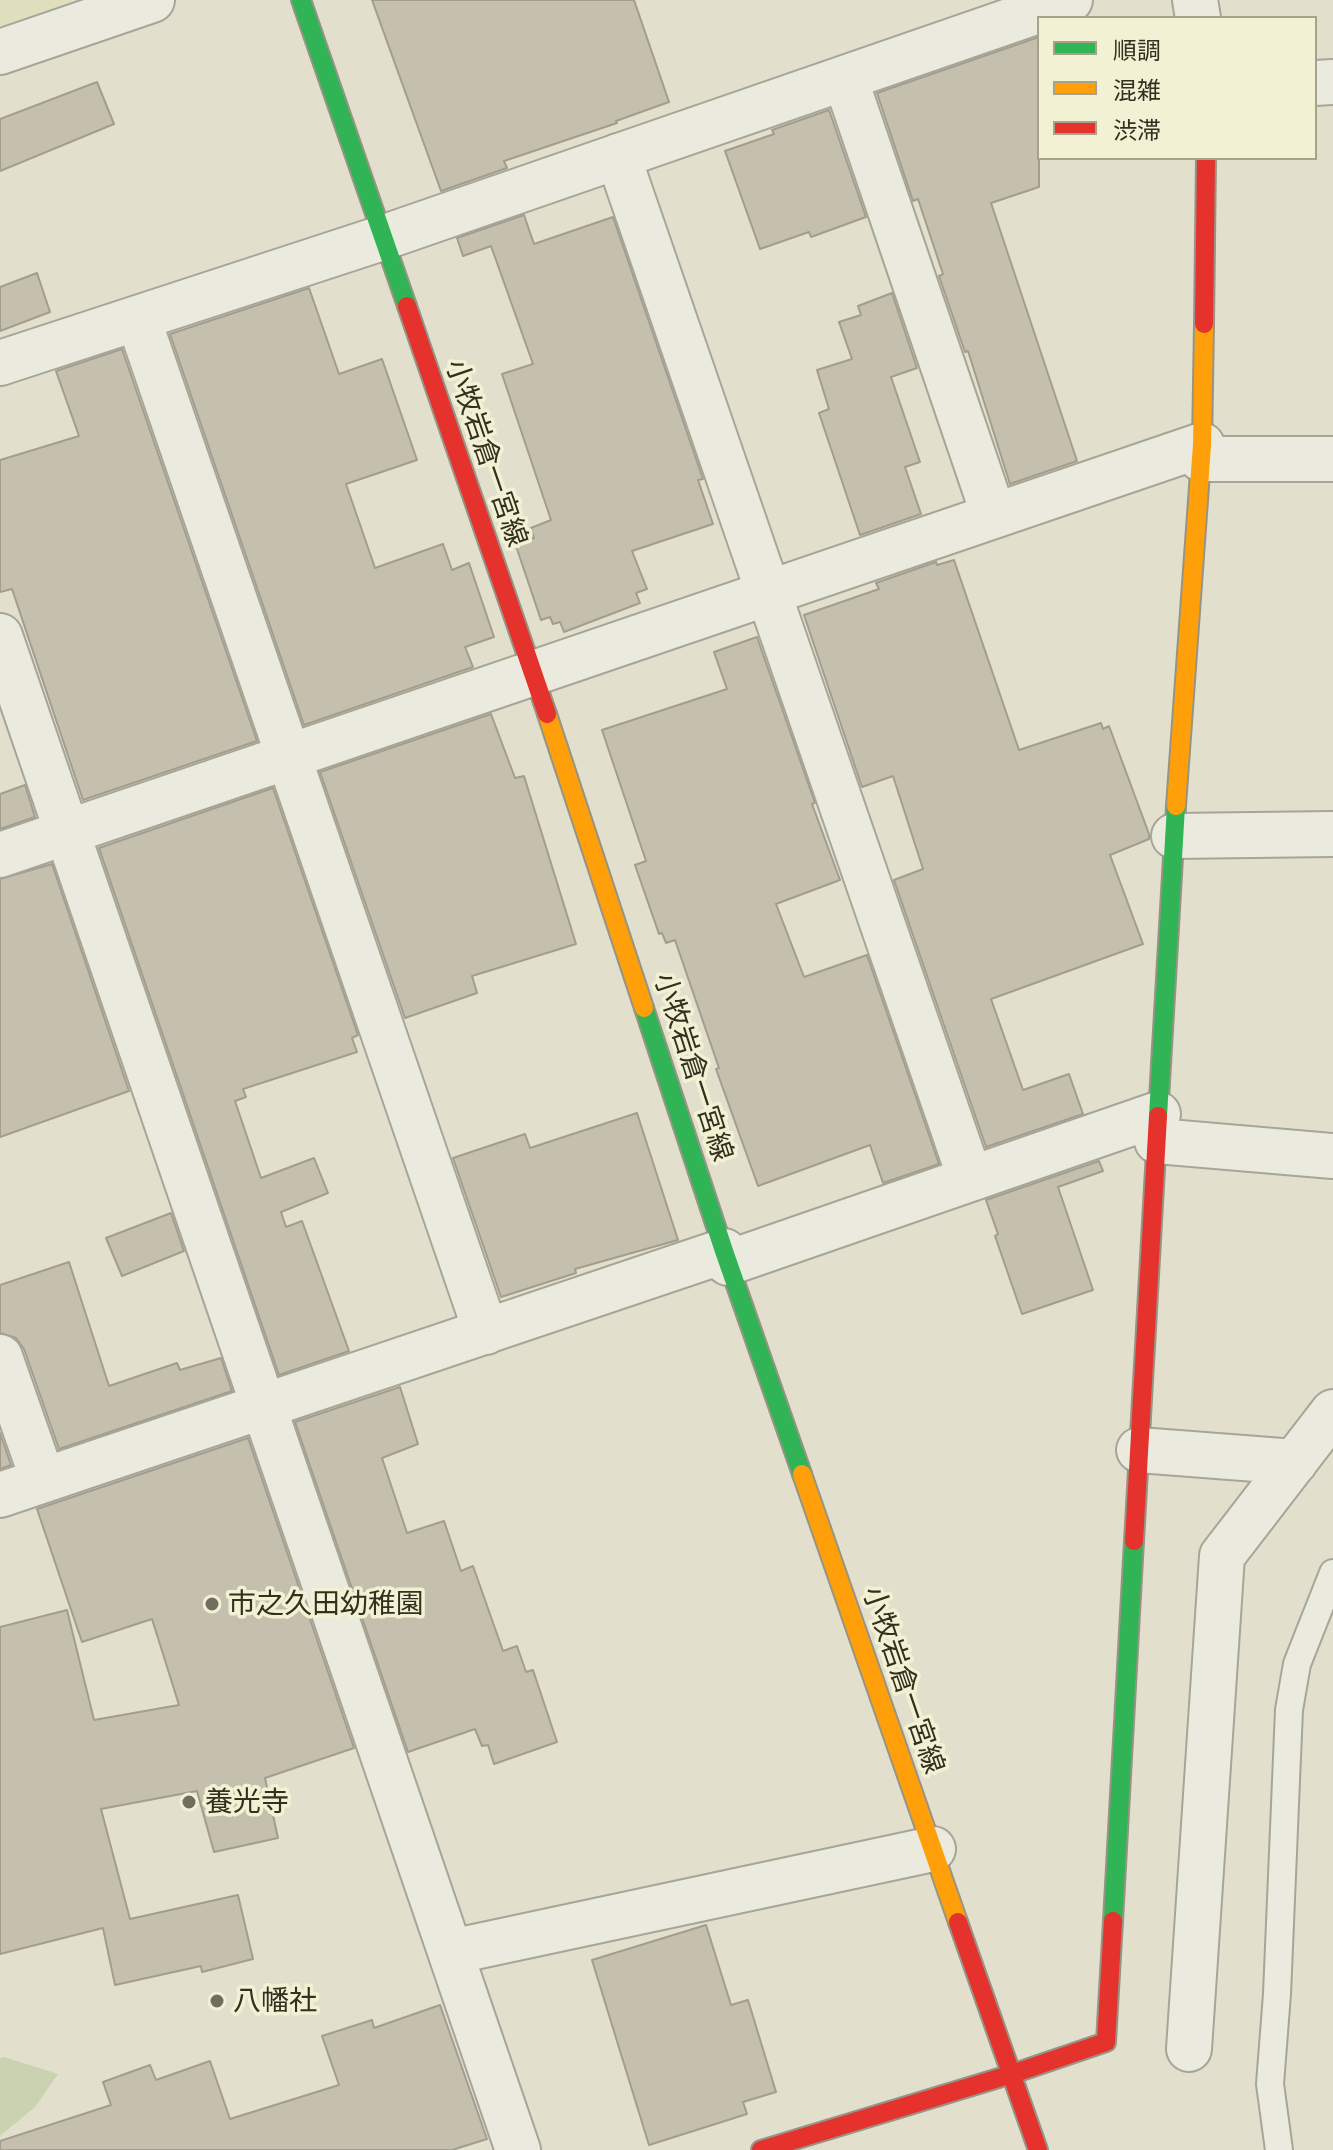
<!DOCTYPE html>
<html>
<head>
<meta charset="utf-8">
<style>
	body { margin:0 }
	#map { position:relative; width:1333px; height:2150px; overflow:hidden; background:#e2e0cd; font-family:"Crimson Pro","Noto Sans JP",serif }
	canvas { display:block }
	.legend { position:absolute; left:1037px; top:16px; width:280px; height:144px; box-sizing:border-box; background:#f2f1d4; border:2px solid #a6a38c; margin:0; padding:10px 14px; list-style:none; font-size:24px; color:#352f1f }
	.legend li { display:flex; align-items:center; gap:16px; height:40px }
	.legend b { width:40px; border:2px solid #a6a38c }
</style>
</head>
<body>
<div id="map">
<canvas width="1333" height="2150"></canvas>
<ul class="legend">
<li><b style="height:10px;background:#30b455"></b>順調</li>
<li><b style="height:10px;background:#ff9f0a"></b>混雑</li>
<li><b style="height:10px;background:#e5322d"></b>渋滞</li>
</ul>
</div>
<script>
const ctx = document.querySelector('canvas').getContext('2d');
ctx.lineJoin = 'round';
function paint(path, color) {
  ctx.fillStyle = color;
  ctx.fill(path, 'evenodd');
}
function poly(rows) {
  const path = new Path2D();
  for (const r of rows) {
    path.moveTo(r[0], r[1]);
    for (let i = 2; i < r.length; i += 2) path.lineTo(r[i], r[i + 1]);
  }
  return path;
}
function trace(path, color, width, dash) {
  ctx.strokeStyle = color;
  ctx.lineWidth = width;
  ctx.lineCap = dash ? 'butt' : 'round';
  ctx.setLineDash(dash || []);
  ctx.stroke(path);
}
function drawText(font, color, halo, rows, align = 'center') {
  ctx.font = font + ' "Crimson Pro","Noto Sans JP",serif';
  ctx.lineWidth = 7;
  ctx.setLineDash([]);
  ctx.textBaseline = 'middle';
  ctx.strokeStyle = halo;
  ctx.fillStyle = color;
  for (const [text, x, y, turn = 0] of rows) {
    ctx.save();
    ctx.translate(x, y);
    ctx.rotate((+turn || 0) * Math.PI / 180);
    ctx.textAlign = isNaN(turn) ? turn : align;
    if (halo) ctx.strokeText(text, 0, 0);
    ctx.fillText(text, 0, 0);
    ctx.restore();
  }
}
paint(poly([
	[0,0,105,0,0,36]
]), '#dfdfbf');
paint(poly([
	[4,2057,58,2074,35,2107,0,2136,0,2058]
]), '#cad2b1');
const building = poly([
	[372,0,634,0,669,102,616,121,617,123,504,161,507,168,441,191,372,0],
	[1039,37,1039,187,991,203,1077,461,1010,484,968,351,965,352,939,276,943,274,918,199,913,201,877,93,1039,37],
	[97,82,114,124,0,171,0,119,97,82],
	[829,110,866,217,811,237,809,232,760,249,725,151,774,134,772,130,829,110],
	[524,215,534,244,613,217,703,479,698,480,713,524,632,551,647,589,636,593,640,603,564,632,560,622,553,624,550,617,541,620,516,546,534,538,531,528,551,520,502,374,533,364,491,246,463,256,457,238,524,215],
	[37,273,50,312,0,331,0,287,37,273],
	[309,288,339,374,382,359,417,460,346,484,375,568,443,544,452,570,469,563,494,637,465,647,473,667,304,725,170,334,309,288],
	[892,293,917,368,891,377,920,462,905,467,921,514,860,535,819,413,829,409,817,370,852,359,839,322,861,315,858,306,892,293],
	[122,349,257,741,83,800,12,589,0,592,0,460,79,436,56,371,122,349],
	[954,560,1019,750,1101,723,1103,729,1109,726,1149,834,1149,839,1110,855,1143,944,991,999,1023,1090,1069,1074,1083,1114,986,1147,894,880,923,869,893,776,862,787,804,615,879,589,876,583,936,562,937,565,954,560],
	[757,637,815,803,812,804,840,880,776,904,804,977,867,955,939,1164,883,1183,870,1145,758,1186,716,1069,719,1068,675,940,666,943,662,933,659,934,635,865,646,861,602,730,727,689,714,652,757,637],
	[491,714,515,778,524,776,576,944,472,976,477,993,405,1018,320,772,491,714],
	[25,785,35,817,0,829,0,794,25,785],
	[273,788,358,1035,352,1038,357,1052,243,1089,246,1097,235,1101,261,1178,314,1158,328,1193,281,1212,286,1227,302,1221,349,1351,279,1375,99,848,273,788],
	[52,864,129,1091,0,1137,0,879,52,864],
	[637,1113,678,1240,575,1269,576,1273,501,1297,453,1158,525,1134,530,1148,637,1113],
	[1099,1161,1103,1171,1058,1187,1093,1290,1022,1314,995,1236,998,1234,986,1200,1099,1161],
	[171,1213,184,1251,122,1276,106,1238,171,1213],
	[69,1262,109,1386,177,1363,180,1370,221,1358,232,1391,59,1449,24,1349,16,1338,0,1333,0,1285,69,1262],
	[400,1387,418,1444,382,1458,407,1533,444,1521,461,1571,473,1566,503,1651,517,1646,526,1672,533,1670,557,1742,494,1764,488,1745,482,1746,475,1729,408,1752,295,1422,400,1387],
	[0,1433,11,1465,0,1469,0,1433],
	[248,1438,354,1748,265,1778,278,1838,214,1852,197,1791,101,1809,130,1919,238,1895,253,1959,202,1972,201,1966,115,1985,103,1928,0,1954,0,1627,67,1610,94,1720,179,1705,152,1619,82,1642,37,1509,248,1438],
	[706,1925,731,2005,748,2000,776,2092,743,2102,747,2114,649,2145,592,1960,706,1925],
	[440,2005,487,2139,452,2150,0,2150,0,2141,111,2105,103,2082,150,2065,156,2080,210,2061,230,2119,339,2085,322,2036,372,2020,374,2028,440,2005]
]);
paint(building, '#c5c0ae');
trace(building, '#a29d8d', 2);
const lane = poly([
	[1279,2150,1270,2084,1277,1994,1289,1710,1297,1664,1333,1573]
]);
const street = poly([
	[1195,0,1198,18],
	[0,52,152,0],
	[845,78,994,516],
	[1315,83,1333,82],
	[618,156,970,1178],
	[138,318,486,1332],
	[0,363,382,238,1070,0],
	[1201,459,1333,459],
	[0,636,518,2150],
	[1174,836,1333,834],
	[0,855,1202,445],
	[1157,1141,1333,1156],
	[728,1263,1158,1114],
	[0,1357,43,1480],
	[1139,1450,1295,1462],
	[0,1495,724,1251],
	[451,1952,933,1849],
	[1189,2049,1222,1556,1333,1412]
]);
const fast = poly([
	[301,0,407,306],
	[644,1008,724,1251,802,1474],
	[1158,1116,1176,806],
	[1113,1921,1134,1541]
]);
const slow = poly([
	[547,714,644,1008],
	[1176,806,1202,445,1204,324],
	[802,1474,958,1922]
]);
const jam = poly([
	[407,306,547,714],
	[1204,324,1206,158],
	[1134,1541,1158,1116],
	[958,1922,1038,2150],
	[761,2150,1012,2074,1106,2042,1113,1921]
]);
trace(lane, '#a7a597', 30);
trace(street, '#a7a597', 48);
trace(fast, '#979486', 22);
trace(slow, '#979486', 22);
trace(jam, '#979486', 22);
trace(lane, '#eaeadf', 26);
trace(street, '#eaeadf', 44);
trace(fast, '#30b455', 18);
trace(slow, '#ff9f0a', 18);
trace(jam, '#e5322d', 18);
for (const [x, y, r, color] of [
	[212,1604,8,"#726d5c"],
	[189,1802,8,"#726d5c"],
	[217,2001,8,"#726d5c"]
]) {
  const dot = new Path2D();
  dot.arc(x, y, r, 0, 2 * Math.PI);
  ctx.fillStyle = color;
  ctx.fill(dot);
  trace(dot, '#f2f1d4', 3);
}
drawText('28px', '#352f1f', '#f2f1d4', [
	["小牧岩倉一宮線",486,453,71],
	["小牧岩倉一宮線",693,1067,72],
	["小牧岩倉一宮線",903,1680,71]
]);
drawText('28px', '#352f1f', '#f2f1d4', [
	["市之久田幼稚園",228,1604],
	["養光寺",205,1802],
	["八幡社",233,2001]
], 'left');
</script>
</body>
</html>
